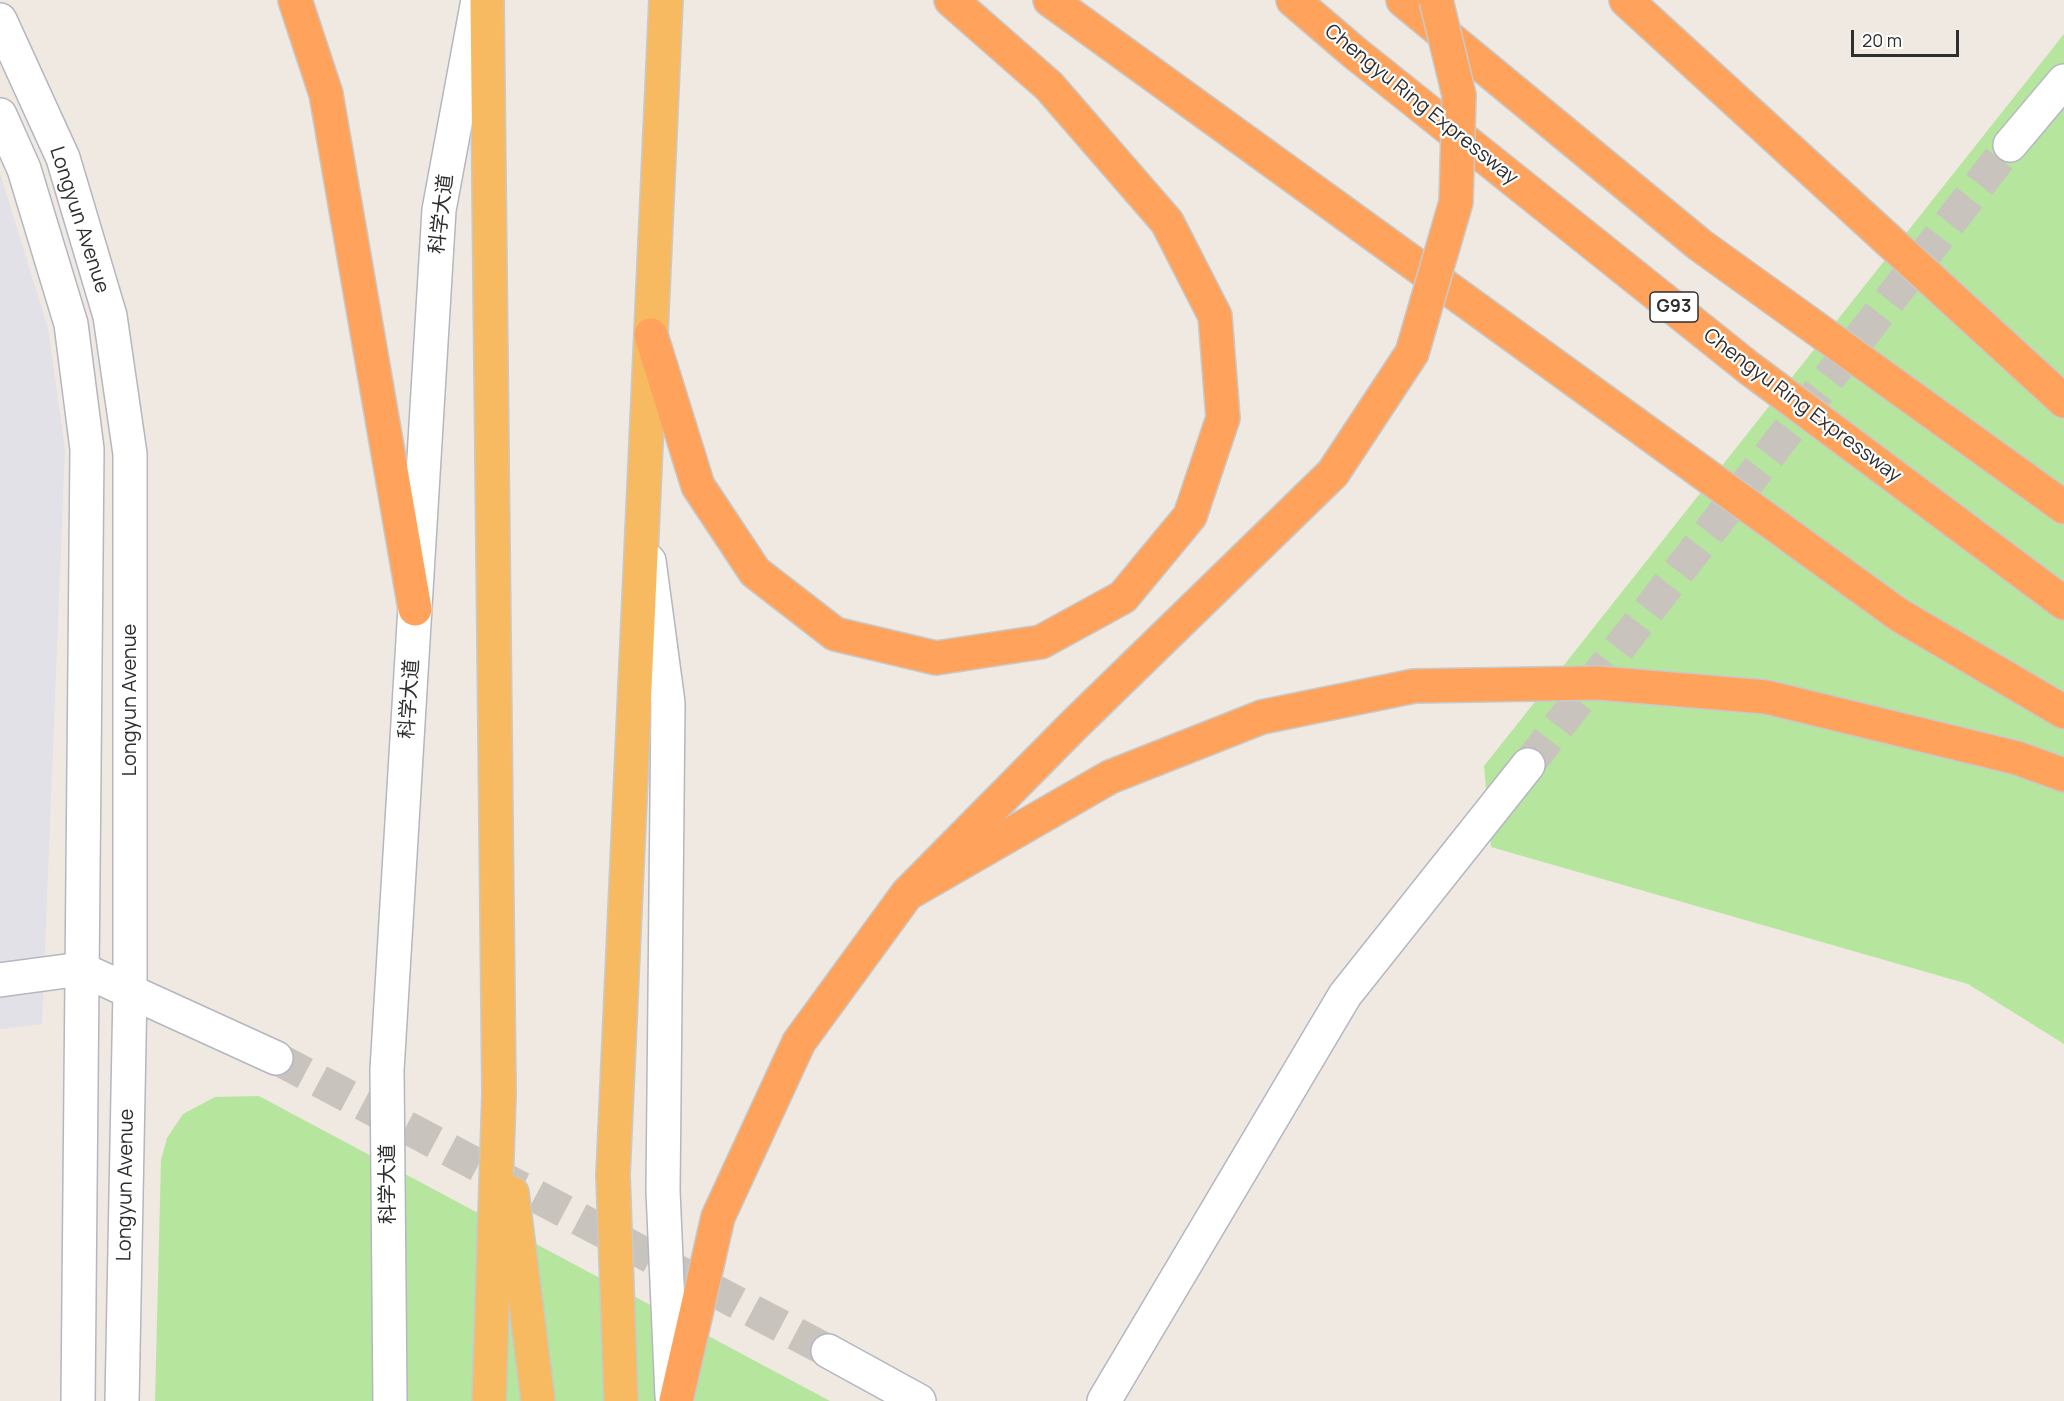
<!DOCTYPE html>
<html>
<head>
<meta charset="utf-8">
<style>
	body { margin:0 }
	#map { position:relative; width:2064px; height:1401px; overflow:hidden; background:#efe9e1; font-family:Manrope,sans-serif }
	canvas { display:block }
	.scale { position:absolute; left:1851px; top:30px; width:108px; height:27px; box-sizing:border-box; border:3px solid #2e2e2e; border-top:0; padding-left:8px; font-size:18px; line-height:21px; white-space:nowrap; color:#2e2e2e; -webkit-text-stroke:4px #fff; paint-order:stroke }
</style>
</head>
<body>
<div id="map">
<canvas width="2064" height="1401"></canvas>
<div class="scale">20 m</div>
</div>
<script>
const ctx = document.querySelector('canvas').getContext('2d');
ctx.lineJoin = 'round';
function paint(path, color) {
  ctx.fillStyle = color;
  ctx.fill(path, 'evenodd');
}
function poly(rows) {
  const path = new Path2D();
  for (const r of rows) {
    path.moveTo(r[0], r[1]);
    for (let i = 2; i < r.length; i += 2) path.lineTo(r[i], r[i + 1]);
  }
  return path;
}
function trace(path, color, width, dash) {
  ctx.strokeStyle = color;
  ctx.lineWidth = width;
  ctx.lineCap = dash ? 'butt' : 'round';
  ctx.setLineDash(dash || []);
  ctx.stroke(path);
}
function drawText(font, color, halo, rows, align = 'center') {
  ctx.font = font + ' Manrope,"Noto Sans SC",sans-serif';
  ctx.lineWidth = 4.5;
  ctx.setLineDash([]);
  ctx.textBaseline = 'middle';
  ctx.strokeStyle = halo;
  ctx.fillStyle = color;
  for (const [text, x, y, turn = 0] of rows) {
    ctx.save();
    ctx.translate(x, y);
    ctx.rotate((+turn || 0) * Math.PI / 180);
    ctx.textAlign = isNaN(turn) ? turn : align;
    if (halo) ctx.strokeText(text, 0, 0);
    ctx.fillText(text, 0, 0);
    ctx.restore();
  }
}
paint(poly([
	[0,173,48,328,65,449,42,1024,0,1029]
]), '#e3e1e8');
paint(poly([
	[2064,34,2064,1044,1968,984,1491,847,1484,766],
	[259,1096,830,1401,155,1401,161,1160,167,1138,183,1114,215,1097]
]), '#b6e59e');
trace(poly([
	[1528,765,2010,145],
	[276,1058,828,1351]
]), '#c8c4bd', 33, [33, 16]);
const minor = poly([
	[0,980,81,969]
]);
const tertiary = poly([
	[2010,145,2064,81],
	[81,969,276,1058],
	[828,1351,919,1401],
	[1104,1401,1345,995,1528,765]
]);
const secondary = poly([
	[0,20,63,158,110,316,130,454,130,991,122,1401],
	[0,115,24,169,71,324,87,449,78,1401],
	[649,561,668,703,663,1191,672,1396],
	[390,1401,387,1070,439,210,478,0]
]);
const trunk = poly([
	[487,0,499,1093,489,1401],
	[512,1193,538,1401],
	[621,1401,613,1175,666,0]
]);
const motorway = poly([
	[295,0,326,94,415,609],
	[1050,0,1899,615,2064,712],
	[1293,0,1355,53,1749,368,2064,603],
	[1403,0,1700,245,2064,507],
	[1626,0,2064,401],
	[651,335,698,486,755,572,835,634,936,658,1041,642,1123,597,1190,516,1223,418,1215,316,1167,222,1049,86,951,0],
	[907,894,1110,777,1262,717,1414,686,1599,683,1766,697,2017,758,2064,775],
	[676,1401,718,1217,799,1042,907,894,1075,724,1333,473]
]);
trace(minor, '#b4b7c1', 36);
trace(tertiary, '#b4b7c1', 36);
trace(secondary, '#b4b7c1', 36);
trace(trunk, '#c9c9c9', 36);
trace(motorway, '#c9c9c9', 36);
trace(minor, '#fff', 33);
trace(tertiary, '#fff', 33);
trace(secondary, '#fff', 33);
trace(trunk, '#f8ba60', 33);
trace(motorway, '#ffa35c', 33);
const motorwayBridge = poly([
	[1333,473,1412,353,1456,202,1459,95,1436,0]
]);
trace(motorwayBridge, '#c9c9c9', 36, []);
trace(motorwayBridge, '#ffa35c', 33);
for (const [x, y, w] of [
	[1674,307,48]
]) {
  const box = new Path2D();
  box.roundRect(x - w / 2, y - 15, w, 30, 4.5);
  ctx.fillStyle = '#fff';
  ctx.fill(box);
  trace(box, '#2e2e2e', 1.5);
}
drawText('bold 18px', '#2e2e2e', null, [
	["G93",1674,307]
]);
drawText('20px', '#2e2e2e', '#fff', [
	["Chengyu Ring Expressway",1421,105,39],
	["科学大道",442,214,-83],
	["Longyun Avenue",79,220,72],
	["Chengyu Ring Expressway",1802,406,37],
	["科学大道",410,699,-86],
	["Longyun Avenue",130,700,-90],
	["科学大道",388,1184,-90],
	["Longyun Avenue",126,1185,-89]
]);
</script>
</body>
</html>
